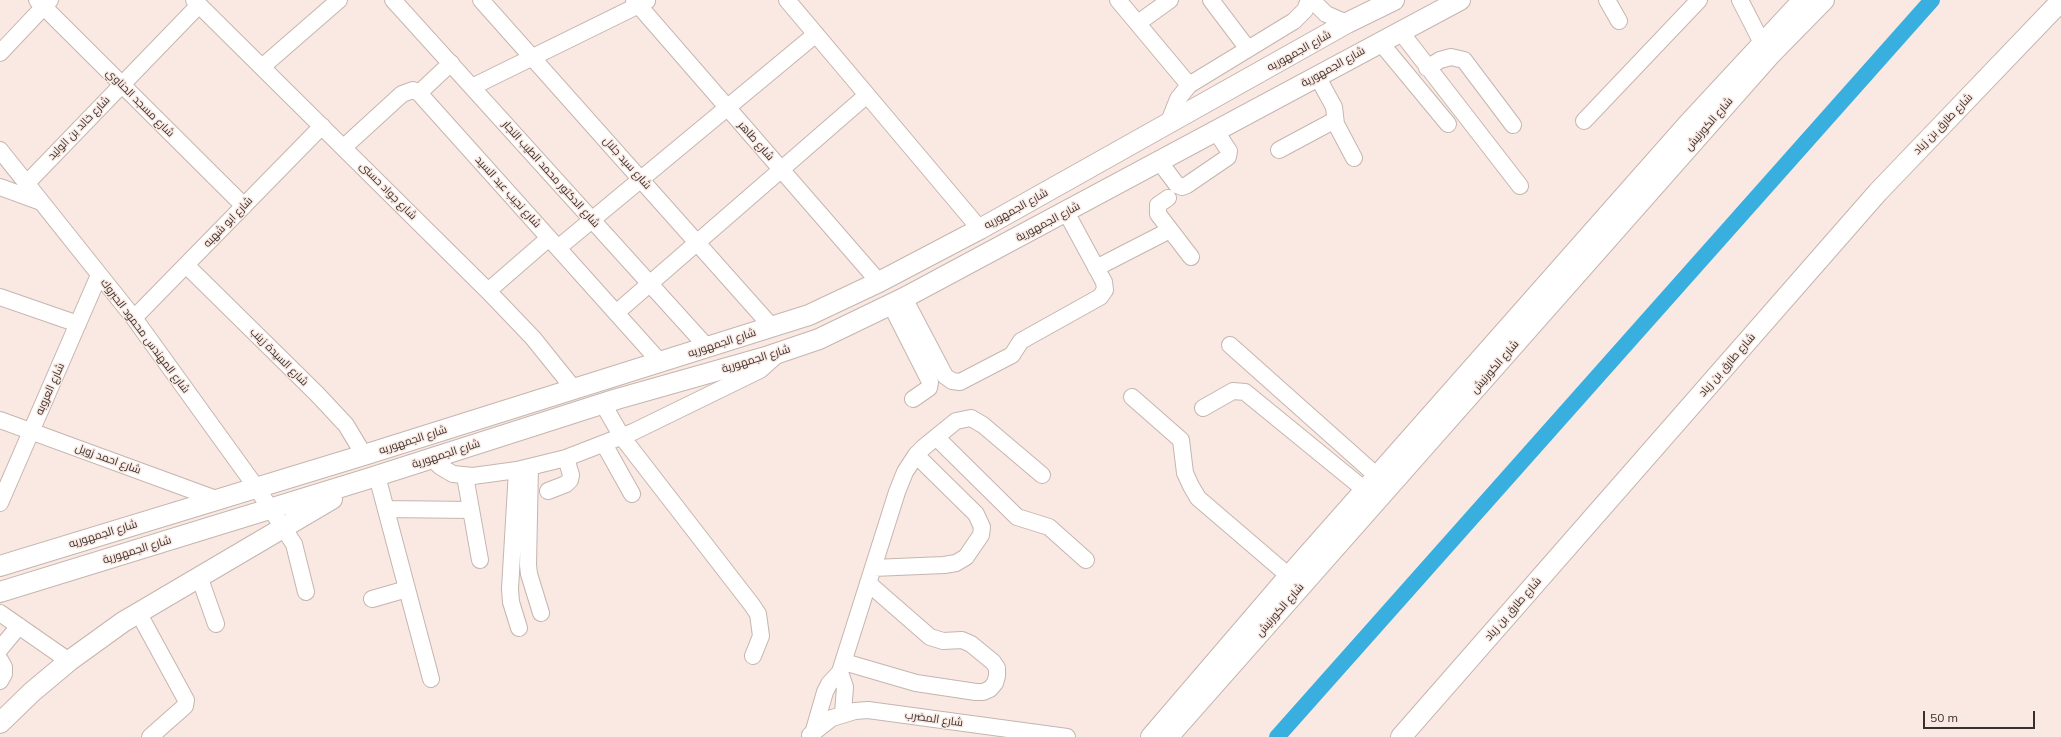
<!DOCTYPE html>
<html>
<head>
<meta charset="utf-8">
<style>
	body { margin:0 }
	#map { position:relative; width:2061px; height:737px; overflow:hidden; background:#fae9e2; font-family:Mulish,sans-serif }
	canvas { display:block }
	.scale { position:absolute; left:1923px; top:711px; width:112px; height:18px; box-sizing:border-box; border:2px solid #37302e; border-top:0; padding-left:5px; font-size:12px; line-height:14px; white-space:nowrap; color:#37302e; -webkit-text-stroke:3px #fae9e2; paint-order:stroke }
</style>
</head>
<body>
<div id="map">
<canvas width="2061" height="737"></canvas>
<div class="scale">50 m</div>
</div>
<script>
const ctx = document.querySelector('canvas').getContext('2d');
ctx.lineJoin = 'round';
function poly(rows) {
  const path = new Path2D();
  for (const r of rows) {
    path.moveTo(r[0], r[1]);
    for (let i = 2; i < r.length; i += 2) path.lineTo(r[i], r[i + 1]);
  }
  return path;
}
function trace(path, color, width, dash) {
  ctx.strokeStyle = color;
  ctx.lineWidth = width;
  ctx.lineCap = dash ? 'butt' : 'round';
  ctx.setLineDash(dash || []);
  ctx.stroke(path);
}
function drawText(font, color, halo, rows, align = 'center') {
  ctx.font = font + ' Mulish,Cairo,sans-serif';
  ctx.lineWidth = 3;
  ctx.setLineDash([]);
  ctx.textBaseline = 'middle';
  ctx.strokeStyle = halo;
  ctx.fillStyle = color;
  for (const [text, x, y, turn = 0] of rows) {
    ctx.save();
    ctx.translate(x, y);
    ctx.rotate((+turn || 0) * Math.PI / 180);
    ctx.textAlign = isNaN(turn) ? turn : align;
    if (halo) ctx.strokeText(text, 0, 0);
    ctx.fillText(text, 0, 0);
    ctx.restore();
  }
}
trace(poly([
	[1277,737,1932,0]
]), '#39afe0', 16);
const minor = poly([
	[37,0,244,206],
	[194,0,488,291,533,338,574,389],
	[393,0,708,348],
	[481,0,772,327],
	[634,0,879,282],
	[787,0,980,229],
	[1118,0,1189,85],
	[1211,0,1248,49],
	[1312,0,1326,14,1347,23],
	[1607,0,1619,21],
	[1740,0,1762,43],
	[1138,23,1170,0],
	[1400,31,1520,186],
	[1380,42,1448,124],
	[0,53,50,0],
	[262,67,339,0],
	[1427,68,1440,60,1451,57,1464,60,1513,125],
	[1317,76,1334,107,1336,124,1354,158],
	[472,87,647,1],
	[419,93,451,63],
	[1584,121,1699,0],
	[1168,124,1178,99,1189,85,1294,21,1305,10,1309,0],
	[344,147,402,94,413,90,419,93,661,363],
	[0,150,134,318,256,487,294,544,306,592],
	[1279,150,1335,120],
	[1159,161,1177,185,1182,187,1187,185,1228,157,1229,151,1215,130],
	[27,183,199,5],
	[0,187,41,202],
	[1168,198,1158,205,1158,214,1191,257],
	[558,248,816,34],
	[186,265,317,394,346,425,364,455],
	[1096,268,1170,230],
	[488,291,549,238],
	[0,297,78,324],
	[904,298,945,376,952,381,960,382,1012,355,1021,341,1100,297,1105,290,1104,282,1066,212],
	[891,305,930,382,929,388,913,399],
	[616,313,867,95],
	[134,318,322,126],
	[1230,345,1377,476],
	[1132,397,1181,440,1185,473,1191,486,1198,498,1289,576],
	[603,404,622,437,752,605,758,614,761,636,753,656],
	[1203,408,1233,391,1245,392,1365,490],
	[0,420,216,499],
	[936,437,1017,517,1049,527,1086,560],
	[604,444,632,494],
	[432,459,441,467,453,474,473,476,517,470,566,458,633,432,760,370,778,354],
	[530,467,528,565,529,574,541,613],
	[517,470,510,589,511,602,519,628],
	[377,476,431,679],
	[465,476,480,560],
	[548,491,566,484,570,480,571,475,566,458],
	[0,503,99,275],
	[386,509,471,510],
	[873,568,944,565,956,563,966,557,981,535,982,527,976,514,916,455],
	[199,576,216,624],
	[372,599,407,589],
	[138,612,186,700,185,706,150,737],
	[0,613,69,661],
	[0,649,19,626],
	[0,660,4,667,4,674,0,681],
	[844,662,916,683,976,692,983,692,990,689,995,683,997,676,997,668,993,662,971,644,962,640,943,641,930,637,868,583],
	[840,672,845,687,843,713],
	[810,735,832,718,855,711,868,710,1067,737],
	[812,737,825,692,829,684,840,672,897,492,905,472,916,455,924,447,956,421,971,418,983,425,1042,475]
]);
const major = poly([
	[0,566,364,455,809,315,879,282,980,229,1347,23,1394,0],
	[0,592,367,479,617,399,769,356,819,339,904,298,1460,0],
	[0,723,32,692,69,661,123,622,332,499],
	[1151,737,1289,576,1687,125,1803,0],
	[1168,737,1771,54,1824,0],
	[1401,737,1878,192,2061,1]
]);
trace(minor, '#c5b5af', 18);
trace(major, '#c5b5af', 22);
trace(minor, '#fff', 16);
trace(major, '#fff', 20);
drawText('11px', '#37302e', '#fae9e2', [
	["شارع الجمهوريه",1299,51,-29],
	["شارع الجمهورية",1333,67,-29],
	["شارع مسجد الحناوي",140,103,45],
	["شارع الكورنيش",1709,124,-49],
	["شارع طارق بن زياد",1943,124,-46],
	["شارع خالد بن الوليد",79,128,-46],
	["شارع طاهر",756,141,49],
	["شارع سيد جلال",627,163,48],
	["شارع الدكتور محمد الطيب النجار",551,174,48],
	["شارع جواد حسنى",388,191,45],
	["شارع نجيب عبد السيد",508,192,48],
	["شارع الجمهوريه",1016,209,-29],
	["شارع ابو شهبه",228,222,-46],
	["شارع الجمهورية",1048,222,-28],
	["شارع المهندس محمود الحبروك",145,336,53],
	["شارع الجمهوريه",722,343,-18],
	["شارع السيدة زينب",279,357,45],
	["شارع الجمهورية",756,359,-17],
	["شارع طارق بن زياد",1727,365,-49],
	["شارع الكورنيش",1495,367,-49],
	["شارع العروبه",50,389,-66],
	["شارع الجمهوريه",413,440,-18],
	["شارع الجمهورية",446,454,-18],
	["شارع احمد زويل",108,459,20],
	["شارع الجمهوريه",103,534,-17],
	["شارع الجمهورية",137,550,-17],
	["شارع طارق بن زياد",1513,609,-49],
	["شارع الكورنيش",1280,610,-49],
	["شارع المضرب",934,719,8]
]);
</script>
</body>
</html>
